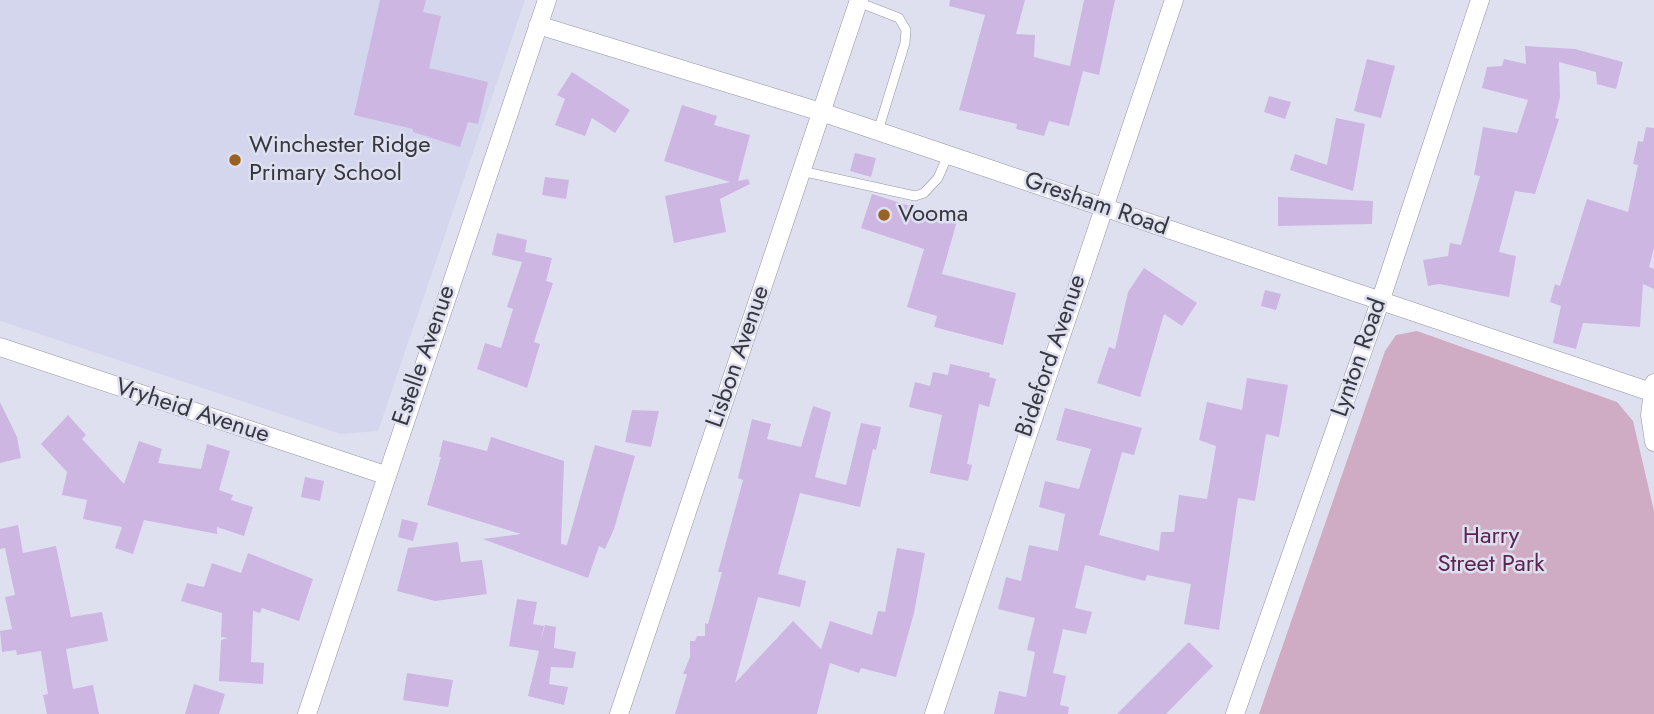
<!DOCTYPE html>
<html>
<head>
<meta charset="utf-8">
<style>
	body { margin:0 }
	canvas { display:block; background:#dee0f0 }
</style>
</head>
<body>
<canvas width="1654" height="714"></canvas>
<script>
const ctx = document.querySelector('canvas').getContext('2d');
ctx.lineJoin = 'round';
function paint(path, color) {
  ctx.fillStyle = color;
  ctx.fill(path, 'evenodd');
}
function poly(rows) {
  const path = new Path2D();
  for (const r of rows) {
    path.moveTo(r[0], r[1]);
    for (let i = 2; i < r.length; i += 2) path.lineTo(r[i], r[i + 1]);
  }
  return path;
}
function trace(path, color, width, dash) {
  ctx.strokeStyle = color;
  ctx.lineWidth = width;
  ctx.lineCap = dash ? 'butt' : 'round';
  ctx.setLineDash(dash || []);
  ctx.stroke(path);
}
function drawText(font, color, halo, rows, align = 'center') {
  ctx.font = font + ' Jost,sans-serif';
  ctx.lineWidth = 5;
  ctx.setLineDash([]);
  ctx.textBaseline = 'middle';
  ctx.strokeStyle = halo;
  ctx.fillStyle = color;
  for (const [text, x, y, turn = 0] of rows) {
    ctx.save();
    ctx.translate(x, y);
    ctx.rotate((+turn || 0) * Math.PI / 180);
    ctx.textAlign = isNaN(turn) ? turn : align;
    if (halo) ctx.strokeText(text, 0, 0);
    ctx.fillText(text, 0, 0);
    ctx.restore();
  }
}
paint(poly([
	[0,0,525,0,378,431,341,434,0,321]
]), '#d3d6ed');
paint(poly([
	[1417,331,1617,402,1633,421,1654,511,1654,714,1259,714,1385,351,1396,335]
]), '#d0abc4');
paint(poly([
	[380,0,426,0,423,12,441,16,429,68,488,82,478,124,468,122,460,147,413,132,413,129,354,115],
	[950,0,1025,0,1016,34,1035,35,1034,57,1070,66,1084,0,1115,0,1099,75,1083,71,1069,126,1049,121,1044,136,1016,129,1017,124,959,110,985,15,949,6],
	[1525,46,1575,49,1623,62,1616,89,1597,84,1596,72,1559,62,1560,97,1555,118,1559,119,1535,194,1515,191,1499,252,1516,256,1509,297,1439,284,1428,286,1423,260,1448,256,1450,243,1461,245,1480,176,1474,175,1483,127,1517,133,1528,100,1482,88,1487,67,1502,66,1504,59,1526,64],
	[1367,59,1395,66,1381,118,1354,111],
	[572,72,630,110,615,133,592,118,585,136,555,125,565,99,557,95],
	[1269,96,1291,102,1285,119,1264,112],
	[682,105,717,116,714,125,750,135,738,181,748,179,750,184,720,199,726,232,674,243,665,196,730,182,664,161],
	[1336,118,1365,124,1353,191,1290,170,1295,154,1327,165],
	[1646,127,1654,128,1654,248,1649,267,1654,269,1654,289,1643,284,1640,327,1583,323,1576,349,1553,343,1561,306,1550,302,1555,284,1560,286,1587,199,1628,212,1638,165,1633,164,1638,141,1643,142],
	[855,153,876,158,871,177,850,171],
	[545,177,569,180,566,199,542,195],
	[872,194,957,221,942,274,1016,293,1003,345,934,327,937,316,907,307,924,249,861,228],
	[1278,197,1373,201,1372,224,1278,226],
	[497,233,527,240,524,257,525,252,552,258,546,281,553,283,534,342,540,344,527,388,477,369,485,343,501,348,513,309,507,307,522,262,492,255],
	[1144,268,1197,303,1182,326,1164,314,1140,397,1097,383,1109,347,1115,349,1128,292],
	[1265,290,1281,294,1276,310,1261,306],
	[950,364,990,373,989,377,996,379,989,407,979,404,967,464,972,465,968,481,930,473,942,415,909,407,915,382,930,386,933,372,948,375],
	[1247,378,1288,385,1279,437,1266,434,1255,501,1238,498,1219,630,1184,624,1191,584,1147,575,1145,581,1085,565,1075,608,1092,612,1086,634,1063,629,1053,673,1066,676,1060,705,1069,707,1068,714,994,714,999,691,1026,697,1035,652,1027,650,1035,618,998,609,1006,577,1021,581,1029,545,1058,551,1065,514,1039,507,1045,481,1079,489,1091,449,1056,440,1065,408,1142,428,1134,455,1122,452,1099,535,1159,551,1161,532,1174,532,1179,495,1207,499,1216,446,1199,440,1207,402,1242,410],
	[0,402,17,437,21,458,0,463],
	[813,406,831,412,815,477,846,485,861,423,881,427,876,450,873,449,860,507,800,493,778,574,806,581,800,607,758,597,735,683,793,621,821,649,830,621,872,635,878,611,885,612,897,548,925,553,914,613,896,677,861,668,859,673,830,663,817,714,675,714,687,674,683,674,690,657,690,641,695,641,697,636,705,636,705,623,708,624,722,572,718,572,743,480,738,478,752,419,771,424,767,439,801,447],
	[632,410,659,411,651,447,625,442],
	[68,415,86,435,82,439,124,484,139,441,162,449,158,463,201,469,207,444,230,451,219,490,233,495,231,500,253,507,244,536,217,527,217,534,144,520,133,554,115,548,122,527,83,519,87,500,62,495,67,472,41,444],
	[491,437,564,461,561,544,567,545,595,445,635,456,614,529,605,549,599,546,588,578,483,539,521,534,427,505,441,457,439,457,443,440,487,451],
	[305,477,324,481,320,501,301,497],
	[402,519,418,523,413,541,398,537],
	[18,525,23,553,56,546,71,617,102,612,108,641,66,649,73,689,93,685,99,714,47,714,43,695,48,694,41,651,17,655,16,650,2,652,0,631,12,629,5,597,15,595,5,548,0,549,0,529],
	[458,542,461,562,482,560,487,594,435,601,397,591,408,548],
	[248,553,313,579,299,621,262,608,260,613,253,611,251,662,264,663,263,684,219,681,221,640,228,638,221,637,222,613,181,601,187,583,204,587,212,563,241,573],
	[517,599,537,602,533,624,544,626,540,643,545,625,556,627,554,648,576,652,573,668,551,667,549,684,568,687,564,705,528,696,539,651,509,646],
	[1189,642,1213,666,1166,714,1117,714],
	[407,673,453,680,448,707,403,700],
	[194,684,225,694,219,714,185,714]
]), '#ceb6e3');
const lane = poly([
	[858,2,899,18,906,30,905,43,878,131],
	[801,171,915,196,924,193,938,178,948,155]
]);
const street = poly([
	[538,25,821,112,1651,392],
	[0,347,385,475],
	[1654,383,1650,415,1654,442],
	[307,714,547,0],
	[619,714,859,0],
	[934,714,1174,0],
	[1235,714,1380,302,1480,0]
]);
trace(lane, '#9395a4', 10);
trace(street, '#9395a4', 19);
trace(lane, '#fff', 9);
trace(street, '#fff', 18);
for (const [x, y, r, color] of [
	[235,160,7,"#9b6120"],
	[884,215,7,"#9b6120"]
]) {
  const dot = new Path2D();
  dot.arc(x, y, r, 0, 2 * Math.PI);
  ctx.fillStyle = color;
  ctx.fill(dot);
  trace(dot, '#dee0f0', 2.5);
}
drawText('24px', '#37383f', '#dee0f0', [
	["Winchester Ridge",249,146],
	["Primary School",249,174],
	["Vooma",898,215]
], 'left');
drawText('24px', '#37383f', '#dee0f0', [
	["Gresham Road",1096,205,19],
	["Estelle Avenue",425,356,-71],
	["Bideford Avenue",1052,356,-71],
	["Lisbon Avenue",739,357,-71],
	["Lynton Road",1360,358,-71],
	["Vryheid Avenue",192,412,18]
]);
drawText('24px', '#5c254f', '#dee0f0', [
	["Harry",1491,537],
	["Street Park",1491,565]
]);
</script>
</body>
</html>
